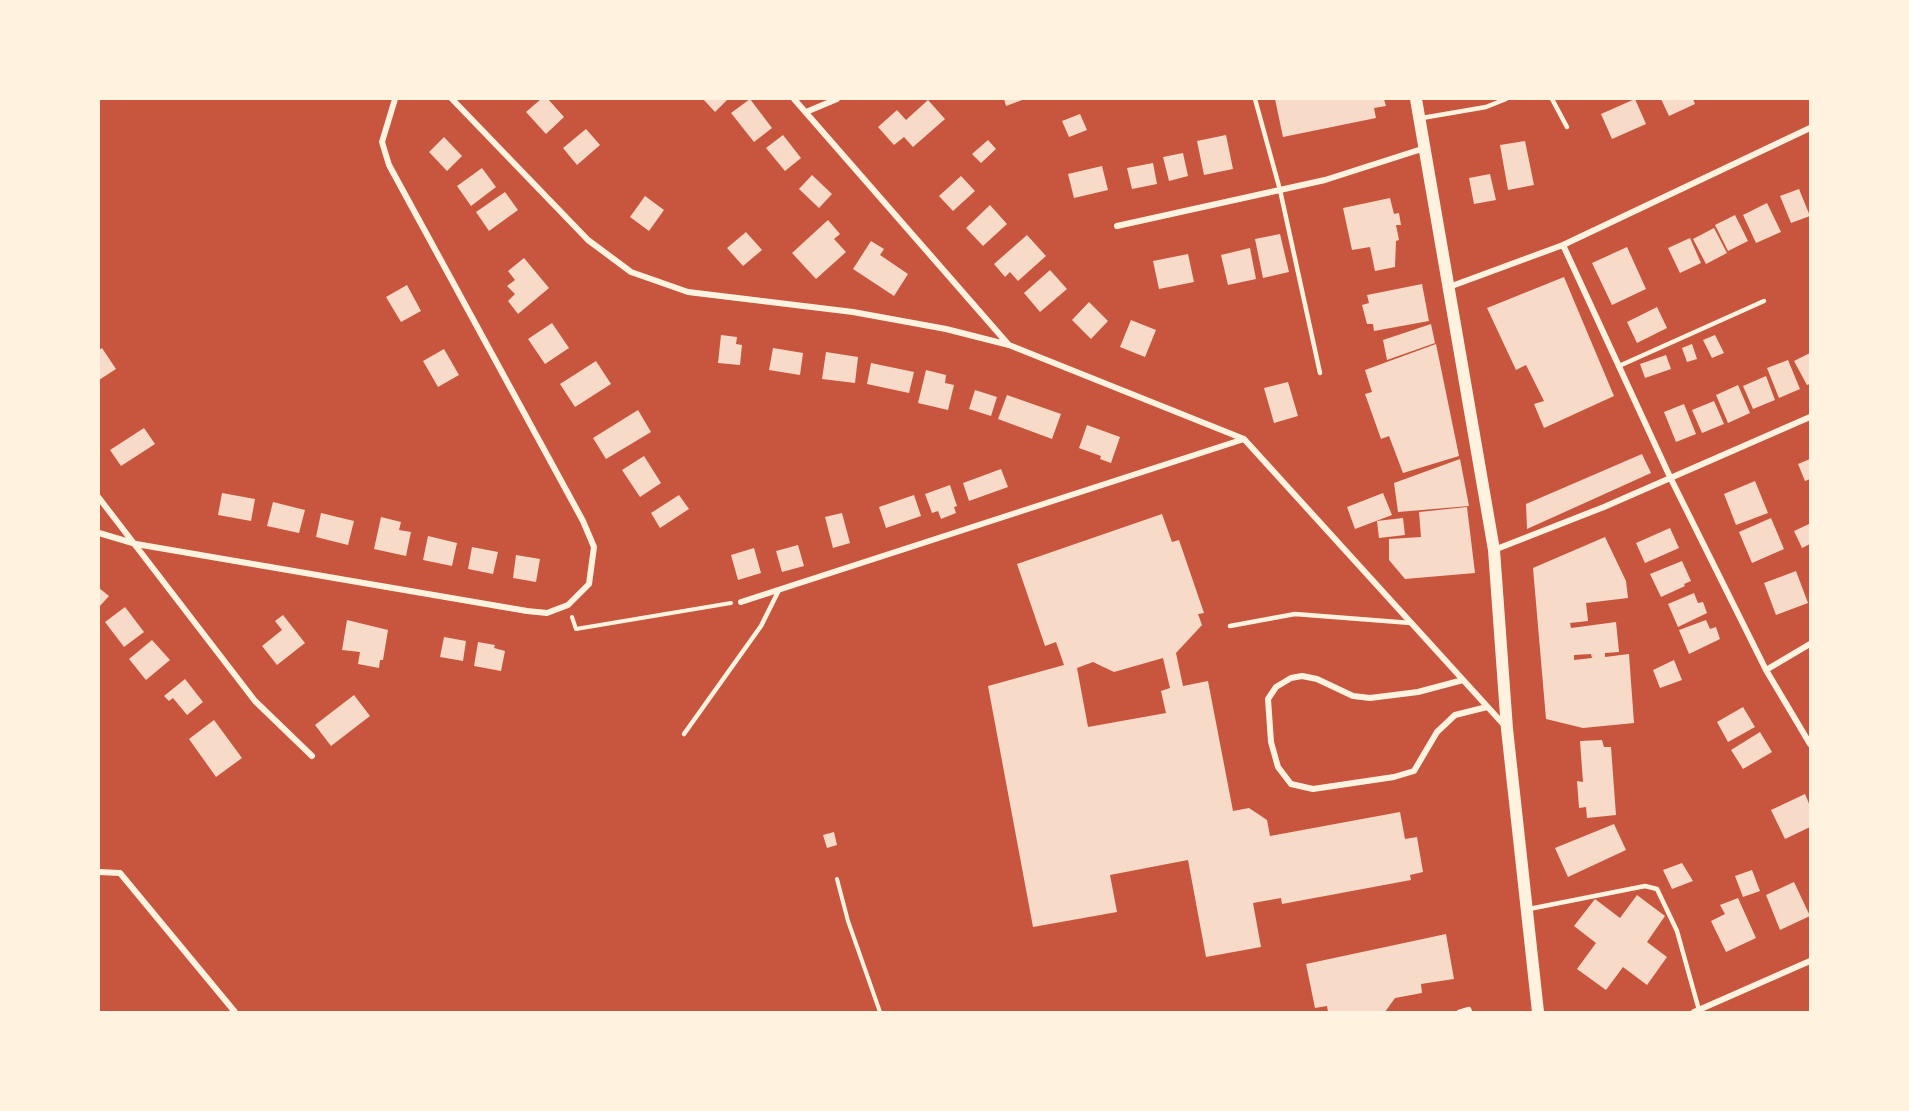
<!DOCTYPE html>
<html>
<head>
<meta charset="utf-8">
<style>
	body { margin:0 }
	#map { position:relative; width:1909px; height:1111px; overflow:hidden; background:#c8553d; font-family:"Roboto Condensed",sans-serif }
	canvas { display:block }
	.frame { position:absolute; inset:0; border:100px solid #fff3e0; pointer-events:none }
</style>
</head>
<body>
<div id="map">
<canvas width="1909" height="1111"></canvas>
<div class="frame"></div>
</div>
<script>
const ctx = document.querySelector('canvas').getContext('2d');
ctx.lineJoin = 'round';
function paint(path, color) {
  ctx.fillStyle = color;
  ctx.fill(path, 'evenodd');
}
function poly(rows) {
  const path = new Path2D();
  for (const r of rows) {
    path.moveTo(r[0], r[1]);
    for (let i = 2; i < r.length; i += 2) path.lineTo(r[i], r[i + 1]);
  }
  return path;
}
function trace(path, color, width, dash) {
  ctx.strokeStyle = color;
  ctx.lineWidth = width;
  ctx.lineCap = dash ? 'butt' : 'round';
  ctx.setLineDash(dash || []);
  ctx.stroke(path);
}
paint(poly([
	[541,99,548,99,564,117,546,134,526,112],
	[703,99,728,99,715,112],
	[750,99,772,128,754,142,731,113],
	[1004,99,1025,99,1006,106],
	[1275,99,1384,99,1386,106,1374,108,1376,118,1283,137],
	[1635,99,1646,124,1612,139,1601,114],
	[1661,99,1693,99,1695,104,1669,116],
	[928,100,945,119,913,147,904,137,894,145,878,127,897,110,906,120],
	[1080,114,1087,130,1069,137,1062,121],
	[586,129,600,145,577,165,563,148],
	[783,135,801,158,785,171,766,148],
	[1226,135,1233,169,1204,175,1197,141],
	[444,137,462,156,447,171,429,152],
	[988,140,996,149,981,163,972,154],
	[1525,141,1534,185,1508,190,1500,145],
	[1183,153,1188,176,1169,181,1163,157],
	[1153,163,1157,184,1132,189,1127,168],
	[1102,166,1108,190,1074,198,1068,174],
	[482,168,496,187,471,206,457,186],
	[1490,174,1496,200,1474,204,1469,178],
	[812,175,832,194,819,208,799,189],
	[961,176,975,191,953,211,939,196],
	[1799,189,1810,216,1791,223,1780,196],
	[505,192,518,210,489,231,476,212],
	[645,196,664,210,649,231,630,217],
	[1390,198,1394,214,1399,213,1401,225,1396,225,1399,240,1396,241,1395,267,1375,271,1370,247,1352,250,1343,208],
	[1767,203,1781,232,1756,243,1743,215],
	[990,205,1007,224,983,246,966,228],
	[1735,215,1748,241,1728,251,1715,225],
	[828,220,840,234,834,239,846,252,816,279,792,253],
	[1714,228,1727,253,1706,264,1693,239],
	[746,232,762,250,743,266,727,248],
	[1280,234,1289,272,1263,278,1255,239],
	[1027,235,1046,256,1018,281,1010,272,1005,277,994,264],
	[1690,238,1701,263,1680,273,1668,248],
	[871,241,884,249,880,255,908,274,894,296,853,269],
	[1627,247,1646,289,1612,305,1592,263],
	[1250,248,1256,279,1228,285,1221,255],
	[1188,254,1194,282,1159,289,1153,261],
	[524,258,549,288,518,314,508,301,515,294,507,286,515,280,508,271],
	[1050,270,1067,289,1040,312,1024,293],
	[1564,277,1614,396,1544,428,1534,404,1544,401,1526,365,1516,370,1487,308],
	[1422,284,1429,321,1374,331,1373,324,1367,324,1362,305,1369,303,1367,295],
	[407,285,421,311,401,322,386,297],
	[1089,302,1108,321,1091,339,1072,320],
	[1657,307,1667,328,1637,343,1627,322],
	[1131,320,1156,330,1145,357,1120,347],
	[552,323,569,348,545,364,528,339],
	[1431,324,1435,343,1387,360,1383,340],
	[721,335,737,337,736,344,742,345,740,365,718,363],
	[1715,335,1724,353,1712,358,1703,340],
	[1436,344,1459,456,1403,473,1389,436,1381,439,1365,394,1372,392,1365,370],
	[1692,344,1697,359,1687,362,1682,348],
	[102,348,116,369,99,380,99,350],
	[773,348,803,353,800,375,769,370],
	[444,349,459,375,438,387,423,361],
	[826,352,858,357,855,383,822,379],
	[1810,353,1810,384,1807,385,1794,361],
	[1666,355,1671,369,1645,378,1640,364],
	[1788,360,1800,389,1779,398,1767,368],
	[596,361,611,384,575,407,560,384],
	[871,363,914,372,909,393,867,384],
	[926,370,946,375,945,383,954,385,948,410,918,403],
	[1766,376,1775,400,1753,409,1743,386],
	[1288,382,1298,416,1274,423,1264,388],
	[1738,385,1750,413,1728,423,1716,395],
	[975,390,997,397,991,416,969,409],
	[1007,395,1061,414,1052,439,998,419],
	[1714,401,1724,424,1702,433,1692,410],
	[1684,404,1696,434,1676,442,1664,412],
	[638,410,651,432,606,459,593,438],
	[1087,425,1120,437,1111,463,1100,459,1101,456,1079,448],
	[144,428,155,444,121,466,110,450],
	[1642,454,1651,473,1527,529,1526,504],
	[644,456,661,483,640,497,622,470],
	[1460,459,1469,506,1398,512,1394,483],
	[1810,459,1810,479,1805,481,1798,464],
	[1001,469,1008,487,969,501,963,483],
	[1755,481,1768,513,1736,525,1724,494],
	[950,485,957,506,954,507,956,513,941,519,938,511,932,513,925,494],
	[222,493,255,499,251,521,218,515],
	[1383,493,1392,515,1355,529,1347,507],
	[679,495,689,509,660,528,651,513],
	[914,495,921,516,886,528,879,507],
	[273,502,305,510,299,533,267,526],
	[1467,507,1475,573,1405,579,1389,560,1389,539,1421,537,1419,512],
	[321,513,354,521,348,545,316,537],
	[842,513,850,543,833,548,825,517],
	[1162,514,1172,542,1179,540,1204,613,1198,614,1202,625,1176,653,1183,686,1208,681,1233,811,1249,808,1267,820,1270,836,1400,812,1405,839,1417,837,1423,872,1410,875,1411,880,1282,904,1281,898,1253,903,1261,947,1206,957,1188,860,1110,875,1117,912,1033,927,988,686,1064,665,1056,642,1045,646,1017,564],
	[1163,658,1170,688,1161,691,1166,713,1088,727,1077,668,1093,662,1114,672],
	[381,517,401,522,399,530,411,532,406,556,374,549],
	[1403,518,1405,535,1379,538,1377,521],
	[1771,518,1784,549,1752,563,1739,532],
	[1809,524,1810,544,1802,548,1794,531],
	[1670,528,1679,548,1645,563,1636,543],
	[428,536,457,543,452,566,423,560],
	[1605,537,1626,581,1628,598,1586,603,1588,621,1570,623,1571,628,1616,622,1619,652,1605,653,1605,657,1629,654,1634,723,1583,728,1546,719,1533,568],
	[1591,654,1592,658,1574,660,1574,655],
	[798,545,804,566,782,572,776,551],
	[472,547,498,552,493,574,468,569],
	[754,548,761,573,738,580,731,555],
	[516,555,540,559,536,582,513,578],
	[1682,561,1691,581,1684,584,1685,586,1661,597,1650,574],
	[1796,571,1808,603,1776,615,1764,583],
	[99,588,109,596,99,607],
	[1694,593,1698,603,1703,602,1707,613,1678,627,1668,604],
	[125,607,144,632,124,647,105,622],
	[283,615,305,643,277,665,262,646,282,630,275,621],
	[347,620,388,630,383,660,380,660,379,668,358,664,360,652,342,650],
	[1706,620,1710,629,1716,627,1720,639,1689,654,1679,630],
	[444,637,466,641,463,661,440,657],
	[152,640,170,660,146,680,129,659],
	[478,642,495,645,494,648,505,651,501,671,474,666],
	[1674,660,1682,680,1660,688,1653,670],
	[185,679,203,702,187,715,173,698,169,701,164,696],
	[354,695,370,716,331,746,315,725],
	[1743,707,1755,727,1728,742,1717,722],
	[214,720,242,758,216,777,189,739],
	[1760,732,1772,752,1743,769,1731,750],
	[1602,740,1604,747,1611,747,1616,815,1587,818,1586,807,1579,808,1577,781,1583,782,1580,741],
	[1805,794,1810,806,1810,827,1785,839,1771,810],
	[1614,824,1626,850,1568,877,1555,848],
	[834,832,837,845,827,848,823,835],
	[1682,863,1693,881,1672,889,1663,870],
	[1752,870,1760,891,1743,897,1735,876],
	[1794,882,1810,916,1780,930,1766,895],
	[1637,895,1665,916,1647,942,1667,957,1647,985,1623,967,1606,990,1577,969,1596,943,1574,926,1595,899,1620,918],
	[1738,898,1756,938,1726,952,1711,921,1725,914,1720,905],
	[1446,934,1454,979,1421,984,1422,993,1395,998,1385,1012,1328,1012,1327,1006,1315,1008,1306,964]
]), '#f7dbc8');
trace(poly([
	[572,617,576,629,731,603],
	[837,879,848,921,880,1012]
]), '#fff3e0', 4);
trace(poly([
	[1255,99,1280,190,1320,373],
	[1552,99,1567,127],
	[1422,118,1486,107,1506,99],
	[1619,366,1764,301],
	[1230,626,1295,614,1411,623],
	[684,734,761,626,779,590],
	[1529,909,1645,886,1657,889,1677,931,1699,1010],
	[1459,1012,1469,1009,1470,1012]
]), '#fff3e0', 4.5);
trace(poly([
	[452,99,588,240,631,272,688,292,853,312,946,329,1009,345,1244,439,1505,726],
	[794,99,1008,344],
	[806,112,837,99],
	[1117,226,1325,180,1425,148],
	[1563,245,1670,477,1766,670,1810,744],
	[1449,287,1563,245,1810,128],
	[99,498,255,701,312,756],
	[99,533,136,544,527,611,547,613,568,605,589,584,594,547,583,521,389,165,382,142,395,99],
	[1494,550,1604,507,1810,417],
	[741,602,1244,439],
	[1766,670,1810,644],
	[1463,680,1418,692,1370,698,1353,696,1317,679,1302,676,1291,678,1276,687,1268,699,1271,742,1278,767,1291,784,1313,789,1394,777,1414,771,1437,732,1455,715,1487,707],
	[99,872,120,873,235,1012],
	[1694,1012,1810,961]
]), '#fff3e0', 6);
trace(poly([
	[1416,99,1494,550,1507,729,1538,1012]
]), '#fff3e0', 12);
</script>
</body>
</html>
